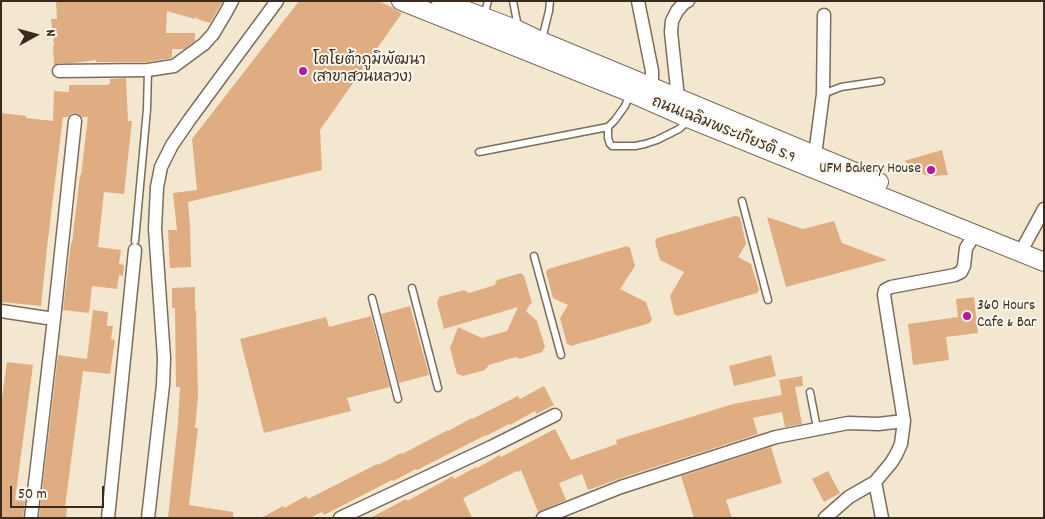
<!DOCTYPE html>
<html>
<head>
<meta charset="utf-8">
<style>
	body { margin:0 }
	#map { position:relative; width:1045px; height:519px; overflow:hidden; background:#f3e8cf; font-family:Dekko,sans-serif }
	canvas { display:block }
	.frame { position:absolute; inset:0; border:2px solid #3b2a1e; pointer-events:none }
	.north { position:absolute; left:10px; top:10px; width:50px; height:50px; -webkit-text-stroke:4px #fbf7ec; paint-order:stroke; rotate:83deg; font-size:14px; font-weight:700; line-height:20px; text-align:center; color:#3b2a1e }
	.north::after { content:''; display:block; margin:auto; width:18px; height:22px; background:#3b2a1e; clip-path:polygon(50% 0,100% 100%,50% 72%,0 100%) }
	.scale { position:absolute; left:10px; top:486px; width:94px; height:22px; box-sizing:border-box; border:2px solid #3b2a1e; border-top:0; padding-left:6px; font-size:15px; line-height:18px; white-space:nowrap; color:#3b2a1e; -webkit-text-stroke:4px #fbf7ec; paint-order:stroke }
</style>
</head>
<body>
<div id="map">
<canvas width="1045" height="519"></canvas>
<div class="frame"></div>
<div class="north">N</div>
<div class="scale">50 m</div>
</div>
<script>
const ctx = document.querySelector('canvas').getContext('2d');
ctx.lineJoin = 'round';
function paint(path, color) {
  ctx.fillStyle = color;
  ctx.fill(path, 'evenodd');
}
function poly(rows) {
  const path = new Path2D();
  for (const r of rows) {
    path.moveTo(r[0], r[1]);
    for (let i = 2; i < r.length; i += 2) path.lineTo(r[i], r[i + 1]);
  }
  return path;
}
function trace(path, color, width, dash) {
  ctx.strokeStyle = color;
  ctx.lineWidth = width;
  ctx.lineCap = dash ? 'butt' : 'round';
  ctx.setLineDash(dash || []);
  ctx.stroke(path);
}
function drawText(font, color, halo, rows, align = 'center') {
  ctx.font = font + ' Dekko,"Playpen Sans Thai",sans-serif';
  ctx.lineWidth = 4;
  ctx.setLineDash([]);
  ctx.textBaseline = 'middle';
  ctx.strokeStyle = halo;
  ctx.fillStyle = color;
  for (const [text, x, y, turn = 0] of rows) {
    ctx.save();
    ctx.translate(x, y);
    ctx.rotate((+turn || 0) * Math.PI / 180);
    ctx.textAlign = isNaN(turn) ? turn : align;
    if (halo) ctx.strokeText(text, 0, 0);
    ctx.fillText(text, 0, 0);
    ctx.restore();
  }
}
paint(poly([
	[56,1,223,1,210,23,200,20,195,17,195,19,167,11,166,33,195,33,195,41,184,49,172,49,172,57,171,58,147,62,96,62,96,60,74,63,59,63,54,65,53,46,54,46,51,19,57,19],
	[299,1,378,1,392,7,397,11,402,13,320,130,322,170,188,202,190,225,191,267,170,268,168,230,177,230,173,193,197,190,192,139],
	[126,78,128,121,132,121,124,194,104,192,98,247,121,250,119,264,124,265,123,276,119,275,117,289,92,286,89,313,63,310,71,243,72,243,80,175,81,175,88,117,82,117,79,114,75,113,71,114,68,117,63,117,48,239,41,306,1,302,1,113,26,116,26,118,53,121,54,91,69,92,69,85,106,85,110,84,110,79],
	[942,150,948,175,933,176,925,175,919,172,904,161],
	[735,216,740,217,746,244,738,257,751,264,759,290,757,293,678,316,674,314,670,296,684,272,660,260,655,242,657,238],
	[767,217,803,229,834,221,842,243,887,260,786,287],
	[627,246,630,248,635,266,620,289,646,302,652,319,650,323,571,346,567,344,560,318,568,305,553,298,546,272,548,269],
	[521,273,524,276,532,303,530,304,526,311,537,321,545,347,542,352,520,359,516,357,489,365,485,370,463,376,457,374,450,348,458,327,482,338,507,331,518,307,444,329,437,303,439,297,464,290,469,293,495,285,497,280],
	[195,287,195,310,196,310,198,396,195,428,198,428,189,505,233,512,233,518,168,518,178,422,180,387,176,387,175,308,172,308,172,288],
	[974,297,978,333,946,337,949,360,913,365,908,324,958,317,956,299],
	[410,306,429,375,399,383,381,314],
	[93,310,108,312,107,326,113,326,111,339,115,340,110,374,83,371,65,507,67,508,66,518,39,518,58,355,87,359],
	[371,316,390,387,347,398,351,411,264,433,240,339,326,317,329,327],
	[771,355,776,376,734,386,729,366],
	[7,362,33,365,15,500,25,501,23,518,1,518,1,405],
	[802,376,803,386,795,387,802,424,785,427,782,412,753,418,758,434,627,476,588,490,582,474,559,483,566,500,538,512,521,470,518,472,517,471,463,498,472,518,370,518,406,499,407,501,453,476,454,479,476,467,477,468,500,455,501,457,526,444,555,429,571,460,617,444,616,440,733,404,782,395,779,380],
	[544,386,554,405,536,414,535,411,510,425,509,424,486,436,486,435,417,470,416,469,393,481,392,480,324,515,322,512,310,518,261,518,283,506,284,508,306,496,308,499,377,464,378,465,401,453,402,454,448,430,448,431,472,418,472,419,518,396,520,399],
	[771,447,782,483,726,500,732,518,694,518,681,476],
	[828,471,840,493,824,502,812,479]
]), '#e0ad82');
const service = poly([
	[513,1,518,27],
	[484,16,488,1],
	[542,39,549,11,550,1],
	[823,94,841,87,881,81],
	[608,127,608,138,610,144,612,146,635,146,645,144,657,140,679,129,689,120],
	[479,152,608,127,615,120,625,106,630,94],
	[742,201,768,300],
	[135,241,147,109,148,70],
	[534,256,561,355],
	[412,288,438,388],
	[372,298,398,399],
	[810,392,817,428]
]);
const minor = poly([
	[638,1,652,71,652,87],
	[59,71,148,70,174,66,204,44,213,34,225,14,232,1],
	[678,98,671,32,672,21,677,11,684,3,688,1],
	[815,155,823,94,824,15],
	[1025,244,1044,209],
	[1,311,54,319,75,121],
	[875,482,882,518],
	[31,518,54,319],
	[108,518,135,250],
	[148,518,163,385,164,358,155,229,157,187,161,167,172,145,190,119,277,1],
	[340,518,491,447,555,415],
	[543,518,621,487,776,437,848,423,878,424,904,421],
	[825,518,849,497,875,482,891,463,896,455,901,444,904,421,884,295,885,290,891,287,955,275,961,272,964,266,966,248,975,234]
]);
const secondary = poly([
	[401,1,631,93,690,119,1044,262],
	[441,1,518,30,541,41,652,87,879,182]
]);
trace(service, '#7b6c5c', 9);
trace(minor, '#7b6c5c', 15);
trace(secondary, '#7b6c5c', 20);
trace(service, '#fff', 6);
trace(minor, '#fff', 12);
trace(secondary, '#fff', 18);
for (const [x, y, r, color] of [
	[303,71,5,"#b5179e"],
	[931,170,5,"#b5179e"],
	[967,316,5,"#b5179e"]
]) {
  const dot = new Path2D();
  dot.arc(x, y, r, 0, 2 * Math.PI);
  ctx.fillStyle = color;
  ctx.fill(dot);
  trace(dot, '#fbf7ec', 2);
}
drawText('15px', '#3b2a1e', '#fbf7ec', [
	["โตโยต้าภูมิพัฒนา",313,62],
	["(สาขาสวนหลวง)",313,79],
	["UFM Bakery House",921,170,"right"],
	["360 Hours",977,307],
	["Cafe & Bar",977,324]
], 'left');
drawText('15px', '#3b2a1e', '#fbf7ec', [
	["ถนนเฉลิมพระเกียรติ ร.9",723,131,22]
]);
</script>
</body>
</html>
